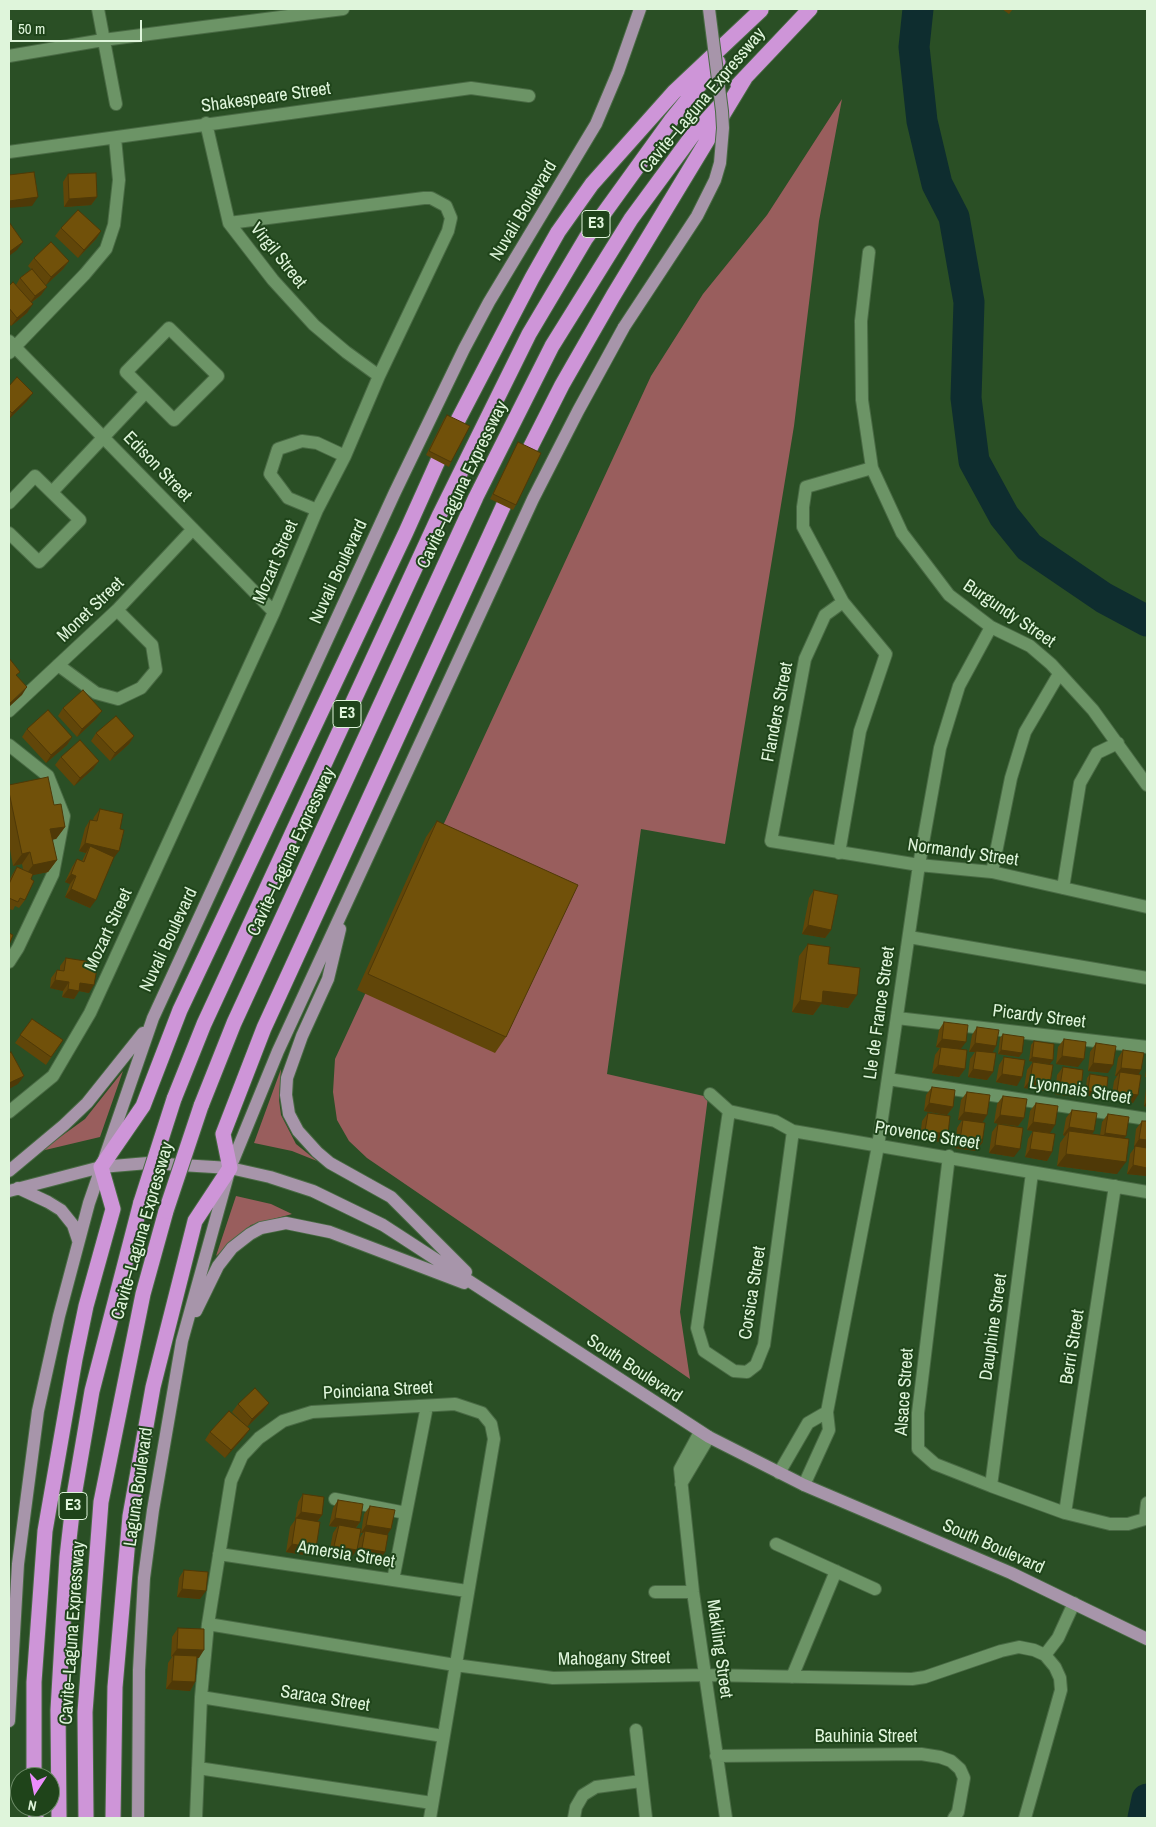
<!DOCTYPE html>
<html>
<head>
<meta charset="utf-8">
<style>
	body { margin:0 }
	#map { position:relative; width:1156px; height:1827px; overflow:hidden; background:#2a4f25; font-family:"Archivo Narrow",sans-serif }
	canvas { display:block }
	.frame { position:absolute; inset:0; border:10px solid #dff5db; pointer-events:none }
	.north { position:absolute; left:10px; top:1767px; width:50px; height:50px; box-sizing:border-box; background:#1f441a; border:1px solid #6c8b67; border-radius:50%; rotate:191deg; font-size:14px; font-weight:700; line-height:20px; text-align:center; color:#dff5db }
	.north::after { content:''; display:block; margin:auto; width:18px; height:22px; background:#eb8dfc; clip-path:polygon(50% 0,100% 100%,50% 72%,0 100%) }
	.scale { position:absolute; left:10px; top:20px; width:132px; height:22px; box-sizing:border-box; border:2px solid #dff5db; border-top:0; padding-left:6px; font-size:15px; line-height:18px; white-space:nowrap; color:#dff5db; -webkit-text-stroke:4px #1f441a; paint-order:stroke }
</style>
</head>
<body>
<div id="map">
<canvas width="1156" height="1827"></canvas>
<div class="frame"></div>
<div class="north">N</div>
<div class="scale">50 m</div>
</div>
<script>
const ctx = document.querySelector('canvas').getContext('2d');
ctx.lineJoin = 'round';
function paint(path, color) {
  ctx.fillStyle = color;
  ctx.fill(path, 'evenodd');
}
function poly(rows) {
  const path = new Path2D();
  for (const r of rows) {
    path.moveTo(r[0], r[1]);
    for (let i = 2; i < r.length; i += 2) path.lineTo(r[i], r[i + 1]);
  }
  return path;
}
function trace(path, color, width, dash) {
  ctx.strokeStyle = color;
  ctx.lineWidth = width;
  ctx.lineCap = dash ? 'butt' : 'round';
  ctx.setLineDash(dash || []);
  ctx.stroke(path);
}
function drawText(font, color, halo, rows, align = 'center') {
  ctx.font = font + ' "Archivo Narrow",sans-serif';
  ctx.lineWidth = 4;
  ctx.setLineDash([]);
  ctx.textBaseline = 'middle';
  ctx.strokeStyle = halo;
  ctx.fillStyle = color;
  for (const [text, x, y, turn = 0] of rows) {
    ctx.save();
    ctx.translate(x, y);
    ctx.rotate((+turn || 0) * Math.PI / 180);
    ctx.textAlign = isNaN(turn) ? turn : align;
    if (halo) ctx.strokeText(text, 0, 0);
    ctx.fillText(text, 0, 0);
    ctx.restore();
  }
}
paint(poly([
	[842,99,819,221,794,426,725,844,641,829,607,1074,708,1097,680,1312,690,1379,367,1158,349,1141,337,1120,333,1092,335,1059,651,376,703,294,767,215],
	[281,1069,279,1100,281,1115,296,1144,317,1161,292,1151,254,1143],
	[123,1071,100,1137,41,1151,85,1119],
	[236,1196,271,1204,292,1214,251,1225,216,1256]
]), '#995e5d');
trace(poly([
	[918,9,914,47,922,121,937,184,954,217,969,302,966,398,974,461,1004,516,1029,547,1104,598,1147,621],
	[1143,1818,1147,1799]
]), '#0e2d2f', 31);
const minor = poly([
	[98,9,116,104],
	[9,56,103,40,343,9],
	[206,123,229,223,273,280,314,325,346,352,379,376],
	[9,152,471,88,529,96],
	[869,252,861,321,862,400,872,468,902,533,949,595,991,627,1030,646,1051,664,1093,710,1147,785],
	[169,328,218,376,174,420,126,372,169,328],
	[9,341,274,612],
	[9,353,85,274,106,249,114,225,119,180,115,138],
	[52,492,146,392],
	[9,503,35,476,80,520,39,562,9,533],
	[317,510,288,498,270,474,278,449,302,441,317,443,345,456],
	[843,602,825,615,805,659,771,841,919,865,992,872,1147,907],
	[58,665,96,693,118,699,141,688,156,670,152,645,117,610],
	[9,711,117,610,193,529],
	[9,745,48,776,64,816,53,874,18,948,9,962],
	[839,853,860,731,886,654,843,602,803,527,803,507,806,487,872,468],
	[992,872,1011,778,1025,732,1059,674],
	[1063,888,1080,783,1097,753,1118,743],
	[909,937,1147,978],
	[897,1018,1147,1047],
	[888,1079,1147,1119],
	[710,1094,729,1111,775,1121,793,1131,1147,1192],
	[729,1111,697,1328,704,1351,734,1371,747,1372,756,1365,764,1345,793,1131],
	[9,1112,53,1076,90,1013,274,612,317,510,345,456,379,376,448,231,451,218,446,206,431,198,424,198,229,223],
	[949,1156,918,1413,918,1449,935,1464,991,1486,1065,1513,1110,1524,1128,1524,1145,1519,1147,1503],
	[700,1432,680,1469,693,1592,726,1818],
	[779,1473,808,1423,827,1412],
	[681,1484,709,1437],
	[804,1485,829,1430,827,1412,878,1146,919,865,940,748,959,686,991,627],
	[991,1486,1032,1173],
	[335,1499,406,1513],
	[1065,1513,1115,1186],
	[776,1544,875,1589],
	[219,1554,467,1591],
	[393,1580,427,1406],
	[655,1592,693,1592],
	[208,1624,455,1665,553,1678,705,1675,912,1679,925,1677,1001,1651,1019,1647,1034,1650,1045,1655,1055,1667,1060,1678,1061,1690,1025,1818],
	[1045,1655,1058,1638,1074,1603],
	[792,1677,836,1571],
	[201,1697,443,1736],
	[636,1730,646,1818],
	[716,1756,921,1754,940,1757,951,1761,960,1769,964,1778,958,1812,954,1818],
	[198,1768,432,1803],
	[196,1818,201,1697,208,1624,231,1481,242,1456,259,1438,283,1421,312,1412,455,1404,482,1413,491,1424,494,1439,430,1818],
	[574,1818,576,1807,583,1795,596,1787,641,1781]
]);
const major = poly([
	[340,929,328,979,302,1036,287,1078,286,1095,289,1114,298,1131,317,1152,330,1163,391,1197,466,1272],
	[9,1171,64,1125,87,1103,143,1033],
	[18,1188,48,1202,61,1210,73,1225,78,1240],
	[9,1191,101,1167,148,1163,230,1168,270,1177,313,1191,383,1225,709,1437,804,1485,1011,1573,1147,1639],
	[196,1311,218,1266,232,1248,250,1234,261,1228,286,1223,330,1232,464,1283],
	[9,1721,18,1564,38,1411,59,1316,89,1203,153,1018,395,492,464,349,489,302,596,124,618,72,640,9],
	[138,1818,139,1670,144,1578,153,1510,182,1341,230,1168,278,1051,533,499,578,411,624,327]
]);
const highway = poly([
	[738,85,810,9],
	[521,466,562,385,613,296,745,78],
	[174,1099,204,1024,303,810,440,514,529,334,586,238,672,119,718,62],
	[201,1106,234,1023,476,497,552,346,631,219,692,136,721,104],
	[34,1777,34,1682,45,1531,75,1359,86,1306,113,1209,101,1167,143,1106,180,1010,406,532,445,445,532,278,558,232,592,184,674,92,761,10],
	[35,1807,36,1818],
	[59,1818,58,1710,67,1557,74,1496,92,1391,141,1202],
	[86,1818,85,1712,101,1502,143,1294,166,1211],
	[113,1818,115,1687,130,1516,153,1387,195,1221,230,1168,223,1134,264,1028,512,487]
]);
trace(minor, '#496a44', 14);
trace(major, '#496a44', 14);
trace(highway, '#496a44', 17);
trace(minor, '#6c9466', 12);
trace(major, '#a795aa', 12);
trace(highway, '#ce95d8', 15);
const majorBridge = poly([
	[624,327,697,216,715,180,720,163,723,128,722,111,709,9]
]);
const highwayBridge = poly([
	[141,1202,174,1099],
	[166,1211,201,1106]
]);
trace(majorBridge, '#496a44', 14, []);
trace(highwayBridge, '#496a44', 17, []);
trace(majorBridge, '#a795aa', 12);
trace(highwayBridge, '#ce95d8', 15);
paint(poly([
	[1002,9,1013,9,1009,14],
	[68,174,97,197,91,205,64,207,63,182],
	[61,228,101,231,96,239,78,258,55,236],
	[34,258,69,261,63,269,46,285,41,295,31,303,27,313,11,326,9,323,9,286,16,285,20,278,31,269,28,266],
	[9,386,27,401,9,419],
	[447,415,451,462,449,467,426,455,444,419],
	[518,442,516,505,513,510,490,499,516,446],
	[63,708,96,719,77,737,58,716],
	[27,729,72,737,67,745,46,763,22,737],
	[96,733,134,736,129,744,110,761,91,741],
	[61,757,99,761,93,769,74,786,55,765],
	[9,785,54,805,65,827,56,839,52,839,57,860,48,872,32,875,31,879,25,900,19,908,15,906,13,910,9,909,9,881,12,875,17,867,23,869,22,864,13,866,9,844],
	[100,809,113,859,90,908,65,897,70,884,65,882,72,867,77,859,82,861,86,853,79,851,85,828,90,820,93,820,94,817],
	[437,821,506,1037,495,1053,357,990,426,837],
	[814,890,831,930,825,938,802,934,809,898],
	[808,944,828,964,857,995,848,1008,821,1004,813,1015,792,1012,799,956],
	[66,958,89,993,79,991,74,999,62,997,63,991,50,988,51,978,57,970,60,970,60,966],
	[32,1019,63,1040,46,1065,15,1043],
	[944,1022,961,1049,965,1069,959,1077,932,1073,935,1055,940,1048,936,1047,939,1030],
	[977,1027,996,1046,992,1053,993,1072,987,1080,968,1077,970,1059,975,1052,969,1052,972,1035],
	[1003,1034,1022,1053,1019,1057,998,1054,1000,1038],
	[1064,1039,1078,1067,1056,1064,1058,1047],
	[1034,1041,1050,1064,1029,1061,1031,1045],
	[1096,1043,1108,1073,1088,1071,1090,1052],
	[1123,1050,1138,1075,1133,1103,1111,1100,1114,1081,1117,1076,1115,1076,1118,1058],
	[1004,1057,1017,1086,996,1082,999,1065],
	[1033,1062,1050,1083,1045,1091,1024,1088,1027,1070],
	[1147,1064,1147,1077,1145,1077],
	[1063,1067,1075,1097,1055,1094,1057,1075],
	[1090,1074,1103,1098,1085,1095,1087,1078],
	[932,1087,953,1107,947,1115,924,1111,926,1095],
	[1147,1087,1147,1107,1144,1106,1146,1088],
	[967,1092,987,1115,982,1122,976,1151,955,1148,957,1128,962,1120,958,1120,961,1100],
	[1003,1096,1024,1118,1018,1126,994,1123,997,1104],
	[1036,1103,1050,1133,1052,1152,1047,1161,1025,1157,1028,1139,1033,1131,1027,1130,1030,1111],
	[1072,1110,1094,1131,1092,1134,1100,1135,1102,1122,1108,1114,1126,1136,1124,1138,1117,1174,1057,1166,1060,1143,1065,1136,1063,1135,1066,1118],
	[928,1113,942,1142,920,1139,922,1121],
	[1142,1121,1147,1121,1147,1176,1127,1174,1130,1154,1135,1147,1134,1147,1136,1129],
	[998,1124,1014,1157,989,1153,992,1132],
	[269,1403,263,1411,247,1427,250,1429,244,1437,225,1458,205,1440,210,1432,246,1426,232,1412,238,1404],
	[303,1494,322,1515,317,1522,311,1556,286,1552,290,1527,295,1520,298,1502],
	[338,1500,360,1522,356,1528,351,1558,329,1554,333,1533,337,1527,329,1526,333,1508],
	[370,1506,388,1535,380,1560,356,1556,359,1539,363,1533,361,1533,364,1514],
	[184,1570,200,1599,177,1597,179,1578],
	[178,1628,199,1658,197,1658,195,1682,190,1691,166,1689,168,1663,172,1657,171,1657,172,1637]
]), '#614609');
paint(poly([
	[38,197,32,206,9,208,9,201],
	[97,197,91,205,64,207,69,199],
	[101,231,96,239,78,258,84,250],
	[23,242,17,250,9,256,9,252],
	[69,261,63,269,46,285,51,277],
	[47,287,41,295,29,304,35,296],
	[33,304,27,313,11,326,17,318],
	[33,393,27,401,9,419,12,413],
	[27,687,22,695,9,707,9,704],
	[102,711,96,719,77,737,82,729],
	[134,736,129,744,110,761,115,753],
	[72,737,67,745,46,763,51,755],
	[99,761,93,769,74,786,80,778],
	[65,827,56,839,42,842,50,829],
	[85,843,119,851,113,859,90,846,86,853,79,851],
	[30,852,22,864,13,866,22,854],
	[57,860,48,872,24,877,33,865],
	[71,874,76,876,70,884,65,882],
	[71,889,96,900,90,908,65,897],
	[808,925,831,930,825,938,802,934],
	[55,980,69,982,63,991,50,988],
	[80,983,94,985,89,993,79,991,74,999,62,997,68,989],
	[823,991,857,995,848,1008,821,1004,813,1015,792,1012,800,1000],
	[942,1039,966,1042,960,1050,936,1047],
	[975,1043,996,1046,991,1055,976,1051,975,1052,969,1052],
	[1001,1050,1022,1053,1019,1057,998,1054],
	[1062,1056,1084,1059,1078,1067,1056,1064],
	[1032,1057,1053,1060,1050,1064,1029,1061],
	[1093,1063,1113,1065,1108,1073,1088,1071],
	[938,1065,965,1069,959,1077,932,1073],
	[1121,1068,1141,1070,1136,1079,1120,1072,1117,1076,1115,1076],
	[973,1069,993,1072,987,1080,968,1077],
	[1002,1074,1022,1077,1017,1086,996,1082],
	[24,1076,18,1084,9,1089,9,1083],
	[1030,1080,1050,1083,1045,1091,1024,1088],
	[1060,1086,1081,1089,1075,1097,1055,1094],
	[1088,1091,1106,1094,1103,1098,1085,1095],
	[1117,1092,1138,1095,1133,1103,1111,1100],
	[1147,1101,1147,1107,1144,1106],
	[929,1103,953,1107,947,1115,924,1111],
	[964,1112,987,1115,982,1123,958,1120],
	[1000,1115,1024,1118,1018,1126,994,1123],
	[1033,1122,1055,1125,1050,1133,1027,1130],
	[1069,1127,1094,1131,1089,1139,1069,1131,1065,1136,1063,1135],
	[925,1131,948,1134,942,1142,920,1139],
	[1105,1133,1126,1136,1120,1144,1099,1141],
	[1139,1139,1147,1140,1147,1149,1134,1147],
	[960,1140,982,1143,976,1151,955,1148],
	[995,1145,1020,1149,1014,1157,989,1153],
	[1030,1149,1052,1152,1047,1161,1025,1157],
	[1066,1154,1126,1162,1117,1174,1057,1166],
	[1133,1165,1147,1168,1147,1176,1127,1174],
	[269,1403,263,1411,247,1427,252,1419],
	[250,1429,244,1437,225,1458,231,1450],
	[301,1512,322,1515,316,1523,295,1520],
	[335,1518,360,1522,354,1530,339,1525,337,1527,329,1526],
	[366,1525,391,1529,386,1537,365,1531,363,1533,361,1533],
	[292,1544,316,1548,311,1556,286,1552],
	[334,1546,357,1550,351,1558,329,1554],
	[362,1548,385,1552,380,1560,356,1556],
	[182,1589,206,1591,200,1599,177,1597],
	[177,1649,204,1650,199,1658,173,1657,174,1655,171,1657],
	[172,1681,195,1682,190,1691,166,1689]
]), '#4f3907');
const building = poly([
	[34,172,38,197,9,201,9,175,34,172],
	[96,173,97,197,69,199,68,174,96,173],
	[78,210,101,231,84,250,61,228,78,210],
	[9,222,23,242,9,252,9,222],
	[51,242,69,261,51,277,34,258,51,242],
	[32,269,47,287,35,296,20,278,32,269],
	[13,282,33,304,17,318,9,308,9,286,13,282],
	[17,377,33,393,12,413,9,410,9,386,17,377],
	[447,415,470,426,451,462,429,451,447,415],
	[518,442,541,453,516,505,493,494,518,442],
	[9,658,20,672,16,675,27,687,9,704,9,658],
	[83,690,102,711,82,729,63,708,83,690],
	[48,710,72,737,51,755,27,729,48,710],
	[116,716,134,736,115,753,96,733,116,716],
	[80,740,99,761,80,778,61,757,80,740],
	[48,777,54,805,61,804,65,827,50,829,57,860,33,865,30,852,22,854,9,792,9,785,48,777],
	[100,809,123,814,120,829,124,830,119,851,85,843,90,820,97,821,100,809],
	[437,821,578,885,506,1037,368,974,437,821],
	[90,846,114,857,96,900,71,889,76,876,71,874,77,859,84,862,90,846],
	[17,867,33,874,31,879,34,881,25,900,20,898,18,902,9,898,9,884,17,867],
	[814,890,838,895,831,930,808,925,814,890],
	[9,933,13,935,9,945,9,933],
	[808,944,830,947,828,964,860,968,857,995,823,991,822,1003,800,1000,808,944],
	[66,958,98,963,94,985,80,983,79,991,68,989,69,982,55,980,57,970,64,971,66,958],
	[32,1019,63,1040,51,1057,20,1035,32,1019],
	[944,1022,968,1025,966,1042,942,1039,944,1022],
	[977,1027,999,1030,996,1046,975,1043,977,1027],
	[1003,1034,1024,1037,1022,1053,1001,1050,1003,1034],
	[1064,1039,1086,1042,1084,1059,1062,1056,1064,1039],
	[1034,1041,1054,1044,1053,1060,1032,1057,1034,1041],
	[1096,1043,1116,1046,1113,1065,1093,1063,1096,1043],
	[941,1047,967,1050,965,1069,938,1065,941,1047],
	[1123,1050,1144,1053,1141,1070,1121,1068,1123,1050],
	[976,1051,996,1053,993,1072,973,1069,976,1051],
	[11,1052,24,1076,9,1083,9,1053,11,1052],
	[1004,1057,1025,1060,1022,1077,1002,1074,1004,1057],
	[1033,1062,1053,1065,1050,1083,1030,1080,1033,1062],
	[1063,1067,1083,1070,1081,1089,1060,1086,1063,1067],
	[1120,1072,1141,1075,1138,1095,1117,1092,1120,1072],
	[1090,1074,1108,1077,1106,1094,1088,1091,1090,1074],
	[932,1087,955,1090,953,1107,929,1103,932,1087],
	[967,1092,990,1095,987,1115,964,1112,967,1092],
	[1003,1096,1027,1099,1024,1118,1000,1115,1003,1096],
	[1036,1103,1058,1106,1055,1125,1033,1122,1036,1103],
	[1072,1110,1097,1113,1094,1131,1069,1127,1072,1110],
	[928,1113,950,1116,948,1134,925,1131,928,1113],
	[1108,1114,1129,1117,1126,1136,1105,1133,1108,1114],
	[963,1120,985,1123,982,1143,960,1140,963,1120],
	[1142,1121,1147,1121,1147,1140,1139,1139,1142,1121],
	[998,1124,1023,1128,1020,1149,995,1145,998,1124],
	[1033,1131,1055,1134,1052,1152,1030,1149,1033,1131],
	[1069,1131,1129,1139,1126,1162,1066,1154,1069,1131],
	[1135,1146,1147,1148,1147,1168,1133,1165,1135,1146],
	[255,1388,269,1403,252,1419,238,1404,255,1388],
	[229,1411,250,1429,231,1450,210,1432,229,1411],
	[303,1494,324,1497,322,1515,301,1512,303,1494],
	[338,1500,363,1504,360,1522,335,1518,338,1500],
	[370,1506,395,1510,391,1529,366,1525,370,1506],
	[296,1518,320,1522,316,1548,292,1544,296,1518],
	[339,1525,361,1529,357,1550,334,1546,339,1525],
	[365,1531,388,1535,385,1552,362,1548,365,1531],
	[184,1570,208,1572,206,1591,182,1589,184,1570],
	[178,1628,204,1629,204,1650,177,1649,178,1628],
	[174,1655,197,1656,195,1682,172,1681,174,1655]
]);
paint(building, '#71510a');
trace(building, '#4f3907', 1);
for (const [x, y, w] of [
	[596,224,28],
	[347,714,28],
	[73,1506,28]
]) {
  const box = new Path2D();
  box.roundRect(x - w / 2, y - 13.5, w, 27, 4);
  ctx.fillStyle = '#1f441a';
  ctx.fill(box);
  trace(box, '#dff5db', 1);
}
drawText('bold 16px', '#dff5db', null, [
	["E3",596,224],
	["E3",347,714],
	["E3",73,1506]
]);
drawText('18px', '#dff5db', '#1f441a', [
	["Shakespeare Street",266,98,-8],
	["Cavite–Laguna Expressway",703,101,-50],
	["Nuvali Boulevard",524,211,-59],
	["Virgil Street",278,256,51],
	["Edison Street",157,467,46],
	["Cavite–Laguna Expressway",463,485,-64],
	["Mozart Street",276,562,-67],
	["Nuvali Boulevard",339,572,-65],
	["Monet Street",91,610,-44],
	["Burgundy Street",1009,614,34],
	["Flanders Street",778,712,-79],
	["Cavite–Laguna Expressway",292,852,-65],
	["Normandy Street",963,853,8],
	["Mozart Street",109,930,-65],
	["Nuvali Boulevard",169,940,-65],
	["Lle de France Street",880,1013,-82],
	["Picardy Street",1039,1017,7],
	["Lyonnais Street",1080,1091,9],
	["Provence Street",927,1136,9],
	["Cavite–Laguna Expressway",143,1231,-74],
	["Corsica Street",753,1293,-81],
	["Dauphine Street",994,1327,-82],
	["Berri Street",1073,1347,-81],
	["South Boulevard",634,1369,33],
	["Poinciana Street",378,1391,-3],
	["Alsace Street",905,1392,-86],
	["Laguna Boulevard",139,1487,-82],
	["South Boulevard",993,1547,24],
	["Amersia Street",346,1555,9],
	["Cavite–Laguna Expressway",73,1633,-86],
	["Makiling Street",719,1649,82],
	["Mahogany Street",614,1659,-1],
	["Saraca Street",325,1699,9],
	["Bauhinia Street",866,1737]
]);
</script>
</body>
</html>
